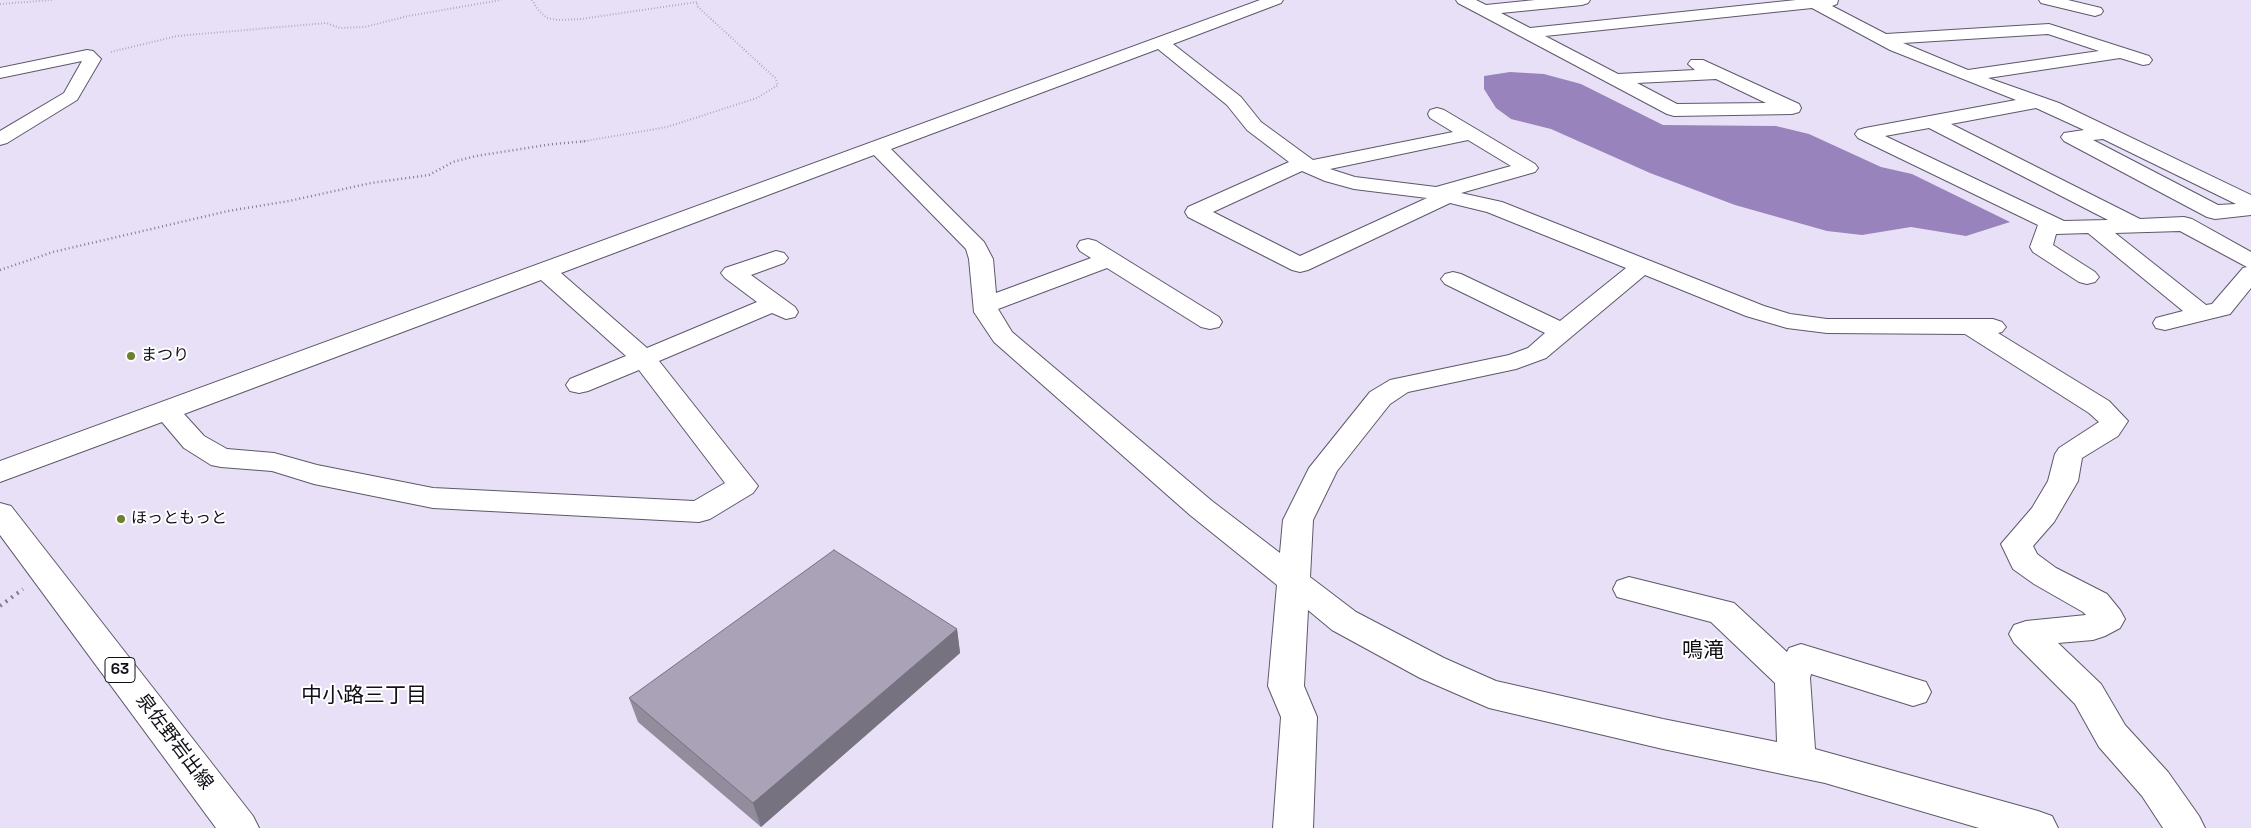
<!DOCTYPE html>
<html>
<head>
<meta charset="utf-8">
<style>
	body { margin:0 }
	canvas { display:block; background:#e8e0f6 }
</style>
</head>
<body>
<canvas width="2251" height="828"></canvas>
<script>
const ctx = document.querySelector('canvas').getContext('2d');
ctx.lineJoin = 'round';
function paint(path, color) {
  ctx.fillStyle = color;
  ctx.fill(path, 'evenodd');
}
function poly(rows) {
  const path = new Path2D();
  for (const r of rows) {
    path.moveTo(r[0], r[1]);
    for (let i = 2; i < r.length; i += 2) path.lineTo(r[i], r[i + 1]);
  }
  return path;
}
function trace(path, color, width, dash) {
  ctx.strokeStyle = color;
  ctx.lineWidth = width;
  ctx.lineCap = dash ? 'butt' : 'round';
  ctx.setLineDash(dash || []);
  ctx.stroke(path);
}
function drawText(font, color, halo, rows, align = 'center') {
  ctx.font = font + ' "Space Grotesk","Noto Sans JP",sans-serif';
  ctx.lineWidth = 4;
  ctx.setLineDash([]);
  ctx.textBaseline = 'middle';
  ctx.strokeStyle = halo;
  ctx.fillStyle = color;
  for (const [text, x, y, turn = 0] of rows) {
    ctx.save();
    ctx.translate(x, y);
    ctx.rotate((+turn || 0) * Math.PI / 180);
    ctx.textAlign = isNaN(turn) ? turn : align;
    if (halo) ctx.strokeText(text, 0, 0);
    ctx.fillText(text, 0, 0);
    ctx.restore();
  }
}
paint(poly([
	[1510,72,1544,74,1581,84,1663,125,1776,126,1809,134,1881,167,1912,174,2010,222,1966,236,1911,227,1862,235,1827,231,1735,205,1650,173,1551,129,1511,119,1496,108,1484,89,1484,76]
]), '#9983bd');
const minor = poly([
	[1260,0,1283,0,1281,3,1173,44,1241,97,1261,122,1313,160,1453,132,1430,118,1428,114,1430,110,1437,108,1444,110,1535,164,1538,168,1535,172,1461,193,1502,202,1764,306,1790,314,1827,319,1993,319,2002,322,2006,327,2002,332,1998,333,2109,401,2128,421,2118,436,2082,458,2078,481,2054,522,2033,546,2037,554,2056,568,2107,594,2120,610,2125,619,2120,628,2105,636,2093,640,2058,643,2101,684,2125,725,2168,772,2199,816,2205,828,2163,828,2142,796,2099,747,2075,704,2014,643,2009,634,2014,625,2026,621,2086,615,2083,612,2034,584,2013,569,2001,544,2032,508,2048,481,2055,454,2059,448,2099,422,2089,413,1965,334,1827,333,1787,328,1746,316,1645,275,1546,358,1516,369,1408,392,1390,404,1337,471,1313,520,1310,577,1356,612,1444,658,1496,681,1663,719,1777,742,1775,683,1711,622,1617,597,1613,589,1617,581,1629,577,1734,603,1787,652,1789,648,1801,644,1926,682,1931,692,1926,702,1913,706,1811,674,1810,678,1815,749,2038,811,2052,816,2058,828,1979,828,1825,783,1663,749,1489,708,1420,678,1332,630,1308,610,1304,686,1317,717,1313,828,1273,828,1281,717,1268,686,1277,585,1190,515,994,342,974,312,969,259,966,249,874,155,561,273,647,348,757,302,725,278,721,273,725,268,776,251,784,253,788,258,784,263,751,275,795,307,798,312,795,317,786,319,772,313,659,361,758,486,753,493,710,519,699,522,433,508,314,484,272,471,221,467,211,465,184,448,162,422,0,482,0,461,1260,0],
	[1158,49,1227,105,1247,130,1289,162,1188,207,1185,212,1188,217,1292,270,1300,272,1308,270,1450,203,1487,212,1626,268,1560,321,1461,274,1453,272,1445,274,1441,279,1445,284,1545,333,1528,348,1509,355,1390,380,1370,392,1309,468,1283,520,1280,553,1212,501,1012,332,998,309,1107,268,1201,327,1210,329,1219,327,1222,322,1219,317,1096,241,1088,239,1080,241,1077,246,1080,251,1091,258,996,293,993,259,984,242,891,149,1158,49],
	[1468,140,1511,166,1436,187,1355,177,1330,169,1468,140],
	[1302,171,1325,181,1354,189,1427,198,1300,256,1213,212,1302,171],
	[541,280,626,356,570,379,566,385,570,391,579,393,588,391,639,370,725,483,694,501,433,488,317,465,274,453,227,449,204,436,184,414,541,280],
	[1456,0,1476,0,1486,5,1535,0,1590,0,1588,3,1582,5,1501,13,1530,28,1796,0,1838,0,1837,4,1832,6,1886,34,2049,24,2149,56,2152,60,2149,64,2143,65,2120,58,1988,78,2059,103,2251,195,2251,215,2215,219,2207,217,2064,141,2061,137,2064,133,2084,130,2036,108,1951,124,2140,219,2184,217,2192,219,2251,252,2251,288,2230,314,2165,330,2156,328,2153,323,2156,318,2183,311,2088,233,2056,234,2053,245,2095,272,2099,277,2095,282,2087,284,2079,282,2033,252,2030,247,2038,225,1858,138,1855,134,1858,130,1865,128,2016,100,1890,50,1812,8,1545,36,1618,74,1695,70,1688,64,1691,60,1703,60,1799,104,1801,108,1799,112,1792,114,1674,116,1667,114,1477,13,1458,3,1456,0],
	[2048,34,2099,51,1968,70,1903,43,2048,34],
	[1716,79,1766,103,1677,104,1637,83,1716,79],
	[1929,128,2108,220,2064,221,1885,136,1929,128],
	[2103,139,2236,204,2218,205,2093,140,2103,139],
	[2180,231,2247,267,2243,268,2212,304,2206,305,2115,233,2180,231],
	[2039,0,2068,0,2101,8,2103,11,2101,14,2095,16,2041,3,2039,0],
	[87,50,93,51,101,59,77,100,7,143,0,145,0,131,64,93,82,61,0,78,0,68,87,50]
]);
const major = poly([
	[0,503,11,506,253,816,259,828,216,828,0,535,0,503]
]);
trace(minor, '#5e586a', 2);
trace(major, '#5e586a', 2);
trace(poly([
	[532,0,539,11,547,18,557,20,581,19,697,2,697,6,775,78,778,85,757,98,667,127,580,142],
	[0,4,52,0],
	[111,52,177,36,326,23,340,28,365,27,408,16,501,0]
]), '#837e8d', 2, [0.5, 2.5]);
trace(poly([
	[0,270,53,252,228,211,289,201,371,183,429,175,453,162,476,156,553,144,588,141]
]), '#837e8d', 2.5, [1, 3]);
trace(poly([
	[0,606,23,589]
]), '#837e8d', 4, [2, 5]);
paint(minor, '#fff');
paint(major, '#fff');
paint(poly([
	[957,629,960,653,761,827,638,722,629,698]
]), '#928c9d');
paint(poly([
	[957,629,960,653,761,827,753,803]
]), '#777280');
const building = poly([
	[834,550,957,629,753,803,629,698,834,550]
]);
paint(building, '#aaa3b7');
trace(building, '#777280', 1);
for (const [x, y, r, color] of [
	[131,356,5,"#6d8030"],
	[121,519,5,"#6d8030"]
]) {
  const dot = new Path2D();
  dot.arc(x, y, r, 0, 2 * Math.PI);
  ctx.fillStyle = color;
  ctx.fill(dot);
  trace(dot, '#fff', 2);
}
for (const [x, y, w] of [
	[120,670,30]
]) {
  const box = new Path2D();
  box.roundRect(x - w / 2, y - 12.5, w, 25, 4);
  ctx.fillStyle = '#fff';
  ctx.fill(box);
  trace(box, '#110f16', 1);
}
drawText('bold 15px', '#110f16', null, [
	["63",120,670]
]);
drawText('16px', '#110f16', '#fff', [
	["まつり",141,356],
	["ほっともっと",131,519]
], 'left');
drawText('19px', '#110f16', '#fff', [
	["泉佐野岩出線",174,742,53]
]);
drawText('21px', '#110f16', '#fff', [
	["鳴滝",1703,651],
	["中小路三丁目",364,696]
]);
</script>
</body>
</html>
